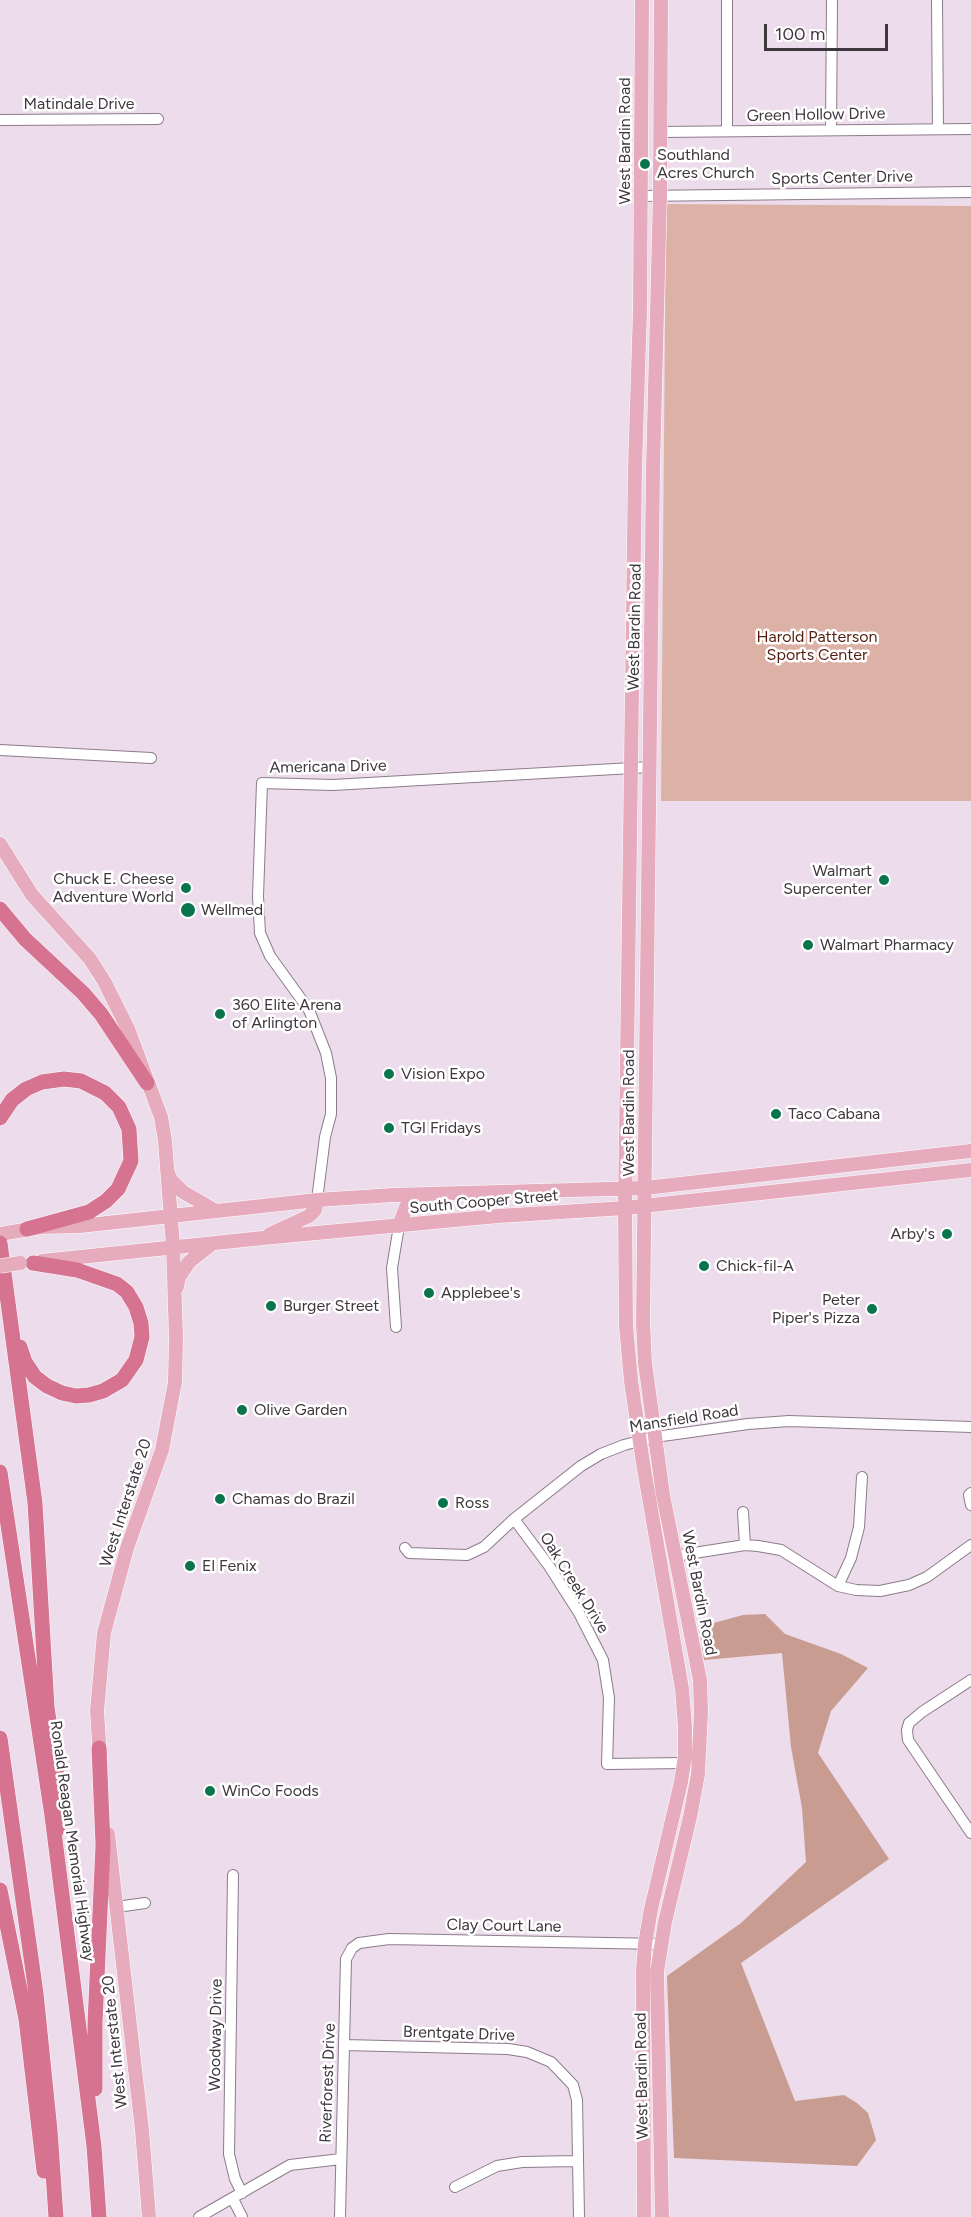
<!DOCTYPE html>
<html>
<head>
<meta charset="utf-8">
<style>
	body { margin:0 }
	#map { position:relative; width:971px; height:2217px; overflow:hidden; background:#eddceb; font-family:Figtree,sans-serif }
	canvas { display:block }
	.scale { position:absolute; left:764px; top:24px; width:124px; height:27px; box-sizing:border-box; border:3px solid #3e373d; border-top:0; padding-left:8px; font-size:18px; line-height:21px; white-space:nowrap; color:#3e373d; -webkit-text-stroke:4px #fff; paint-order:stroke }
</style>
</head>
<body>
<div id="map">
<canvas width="971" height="2217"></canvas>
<div class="scale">100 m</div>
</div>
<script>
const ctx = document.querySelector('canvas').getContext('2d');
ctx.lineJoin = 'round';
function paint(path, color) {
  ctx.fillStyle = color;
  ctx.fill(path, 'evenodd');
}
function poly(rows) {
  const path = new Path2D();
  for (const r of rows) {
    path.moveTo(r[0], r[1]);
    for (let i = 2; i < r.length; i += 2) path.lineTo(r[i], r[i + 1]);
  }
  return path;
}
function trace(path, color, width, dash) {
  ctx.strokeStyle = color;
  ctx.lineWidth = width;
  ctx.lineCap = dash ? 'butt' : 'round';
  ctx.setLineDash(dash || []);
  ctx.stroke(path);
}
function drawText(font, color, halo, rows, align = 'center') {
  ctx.font = font + ' Figtree,sans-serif';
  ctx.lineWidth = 5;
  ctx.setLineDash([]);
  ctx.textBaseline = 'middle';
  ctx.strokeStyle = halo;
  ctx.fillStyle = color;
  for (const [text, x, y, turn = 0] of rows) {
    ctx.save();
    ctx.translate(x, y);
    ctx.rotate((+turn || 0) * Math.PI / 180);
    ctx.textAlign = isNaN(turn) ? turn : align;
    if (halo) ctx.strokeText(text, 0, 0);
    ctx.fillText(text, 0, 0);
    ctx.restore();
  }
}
paint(poly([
	[666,204,971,206,971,801,661,801]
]), '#dcb1a6');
paint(poly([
	[765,1614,785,1634,841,1654,868,1668,831,1711,818,1753,889,1859,741,1963,795,2101,844,2095,857,2103,868,2113,876,2140,857,2166,674,2158,667,1976,741,1923,806,1862,802,1808,791,1747,782,1653,704,1660,699,1627,743,1615]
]), '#c89c90');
const minor = poly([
	[727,0,727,131],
	[937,0,938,129],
	[0,120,158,119],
	[831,130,832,0],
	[660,132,971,129],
	[641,196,971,192],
	[0,750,151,758],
	[317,1200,325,1137,331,1114,331,1078,326,1053,309,1010,270,956,260,933,258,896,262,783,333,785,650,767],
	[396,1327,392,1268,399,1226],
	[971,1493,969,1495,971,1505],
	[743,1512,745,1545],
	[514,1519,549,1566,579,1613,603,1660,609,1698,607,1764,684,1763],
	[405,1548,409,1553,467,1555,484,1547,514,1519,581,1466,601,1454,624,1445,655,1437,748,1424,789,1421,971,1427],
	[675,1556,745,1545,758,1546,781,1550,838,1586,856,1590,880,1591,909,1585,927,1577,971,1545],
	[838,1586,851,1558,859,1527,862,1477],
	[971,1680,922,1712,909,1723,907,1730,908,1740,971,1833],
	[233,1875,229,2154,235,2179,242,2193],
	[117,1907,145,1903],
	[344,2045,508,2049,527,2052,551,2062,573,2085,577,2100,579,2217],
	[455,2187,497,2166,522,2162,578,2161],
	[233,2199,242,2217],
	[199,2217,290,2165,341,2159],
	[340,2217,346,1959,352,1948,359,1943,389,1939,662,1944]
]);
const major = poly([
	[642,0,640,310,635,468,625,1208,626,1326,631,1381,643,1463,682,1689,685,1727,685,1756,681,1782,651,1909,645,1944,643,1971,644,2217],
	[661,0,660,195,653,468,643,1322,645,1363,663,1495,700,1680,701,1712,698,1774,690,1817,665,1922,657,1972,662,2217],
	[0,844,32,895,90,959,104,981,128,1029,161,1117,165,1141,173,1246,176,1338,175,1382,162,1450,127,1548,104,1633,97,1711,100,1758],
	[168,1172,170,1179,183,1192,216,1211],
	[399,1226,406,1207,416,1201,429,1199],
	[0,1234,41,1227,80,1226,317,1200,393,1195,645,1188,971,1151],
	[270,1234,309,1216,315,1210,317,1200],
	[42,1261,263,1238,498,1216,625,1208,971,1170],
	[177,1287,179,1277,189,1262,213,1243],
	[108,1834,142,2130,149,2217]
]);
const highway = poly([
	[0,909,25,939,83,993,101,1014,147,1083],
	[0,1118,12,1100,26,1089,42,1082,64,1079,81,1081,105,1093,119,1107,129,1129,131,1161,118,1189,106,1201,89,1212,27,1229],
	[0,1243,35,1503,47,1707,62,1809,57,1830],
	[20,1347,25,1362,35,1377,47,1386,62,1393,76,1396,89,1395,103,1391,122,1380,136,1360,142,1337,141,1323,136,1307,127,1292,117,1284,77,1270,33,1263],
	[0,1472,52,1816,94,2146,99,2217],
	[0,1738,36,1993,50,2130,56,2217],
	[0,1890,26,2019,44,2171],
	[95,2089,95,2023,103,1845,99,1748]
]);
trace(minor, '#8c7c8b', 12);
trace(major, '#fff', 15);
trace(highway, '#fff', 16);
trace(minor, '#fff', 10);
trace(major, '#e6abbc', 14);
trace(highway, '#d57390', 15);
const majorBridge = poly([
	[0,1266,20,1263]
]);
trace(majorBridge, '#fff', 15, []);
trace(majorBridge, '#e6abbc', 14);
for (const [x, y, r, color] of [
	[645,164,6,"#0a754d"],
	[884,880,6,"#0a754d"],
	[186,888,6,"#0a754d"],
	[188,910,8,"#0a754d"],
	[808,945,6,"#0a754d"],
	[220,1014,6,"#0a754d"],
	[389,1074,6,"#0a754d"],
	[776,1114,6,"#0a754d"],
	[389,1128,6,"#0a754d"],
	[947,1234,6,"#0a754d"],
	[704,1266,6,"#0a754d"],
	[429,1293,6,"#0a754d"],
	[271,1306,6,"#0a754d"],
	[872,1309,6,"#0a754d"],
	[242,1410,6,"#0a754d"],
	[220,1499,6,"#0a754d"],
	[443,1503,6,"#0a754d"],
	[190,1566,6,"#0a754d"],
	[210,1791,6,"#0a754d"]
]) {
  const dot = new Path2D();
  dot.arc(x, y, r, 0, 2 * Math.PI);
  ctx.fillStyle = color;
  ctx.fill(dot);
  trace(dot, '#fff', 2);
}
drawText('16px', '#3e373d', '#fff', [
	["Matindale Drive",79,104],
	["Green Hollow Drive",816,115,-1],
	["West Bardin Road",625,141,-90],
	["Sports Center Drive",842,178,-1],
	["West Bardin Road",635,627,-89],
	["Americana Drive",328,767,-1],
	["West Bardin Road",629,1113,-90],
	["South Cooper Street",484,1202,-5],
	["Mansfield Road",684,1419,-9],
	["West Interstate 20",126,1503,-72],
	["Oak Creek Drive",574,1583,58],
	["West Bardin Road",699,1593,79],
	["Ronald Reagan Memorial Highway",72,1841,82],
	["Clay Court Lane",504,1926,1],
	["Brentgate Drive",459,2034,2],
	["Woodway Drive",216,2035,-89],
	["West Interstate 20",115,2042,-96],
	["West Bardin Road",642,2076,-91],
	["Riverforest Drive",328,2083,-88]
]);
drawText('16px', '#3e373d', '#fff', [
	["Southland",657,155],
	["Acres Church",657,173],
	["Walmart",872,871,"right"],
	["Supercenter",872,889,"right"],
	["Chuck E. Cheese",174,879,"right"],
	["Adventure World",174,897,"right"],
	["Wellmed",201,910],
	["Walmart Pharmacy",820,945],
	["360 Elite Arena",232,1005],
	["of Arlington",232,1023],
	["Vision Expo",401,1074],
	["Taco Cabana",788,1114],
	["TGI Fridays",401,1128],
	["Arby's",935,1234,"right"],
	["Chick-fil-A",716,1266],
	["Applebee's",441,1293],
	["Peter",860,1300,"right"],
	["Piper's Pizza",860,1318,"right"],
	["Burger Street",283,1306],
	["Olive Garden",254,1410],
	["Chamas do Brazil",232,1499],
	["Ross",455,1503],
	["El Fenix",202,1566],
	["WinCo Foods",222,1791]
], 'left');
drawText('16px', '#541d0e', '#fff', [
	["Harold Patterson",817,637],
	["Sports Center",817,655]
]);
</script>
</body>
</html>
